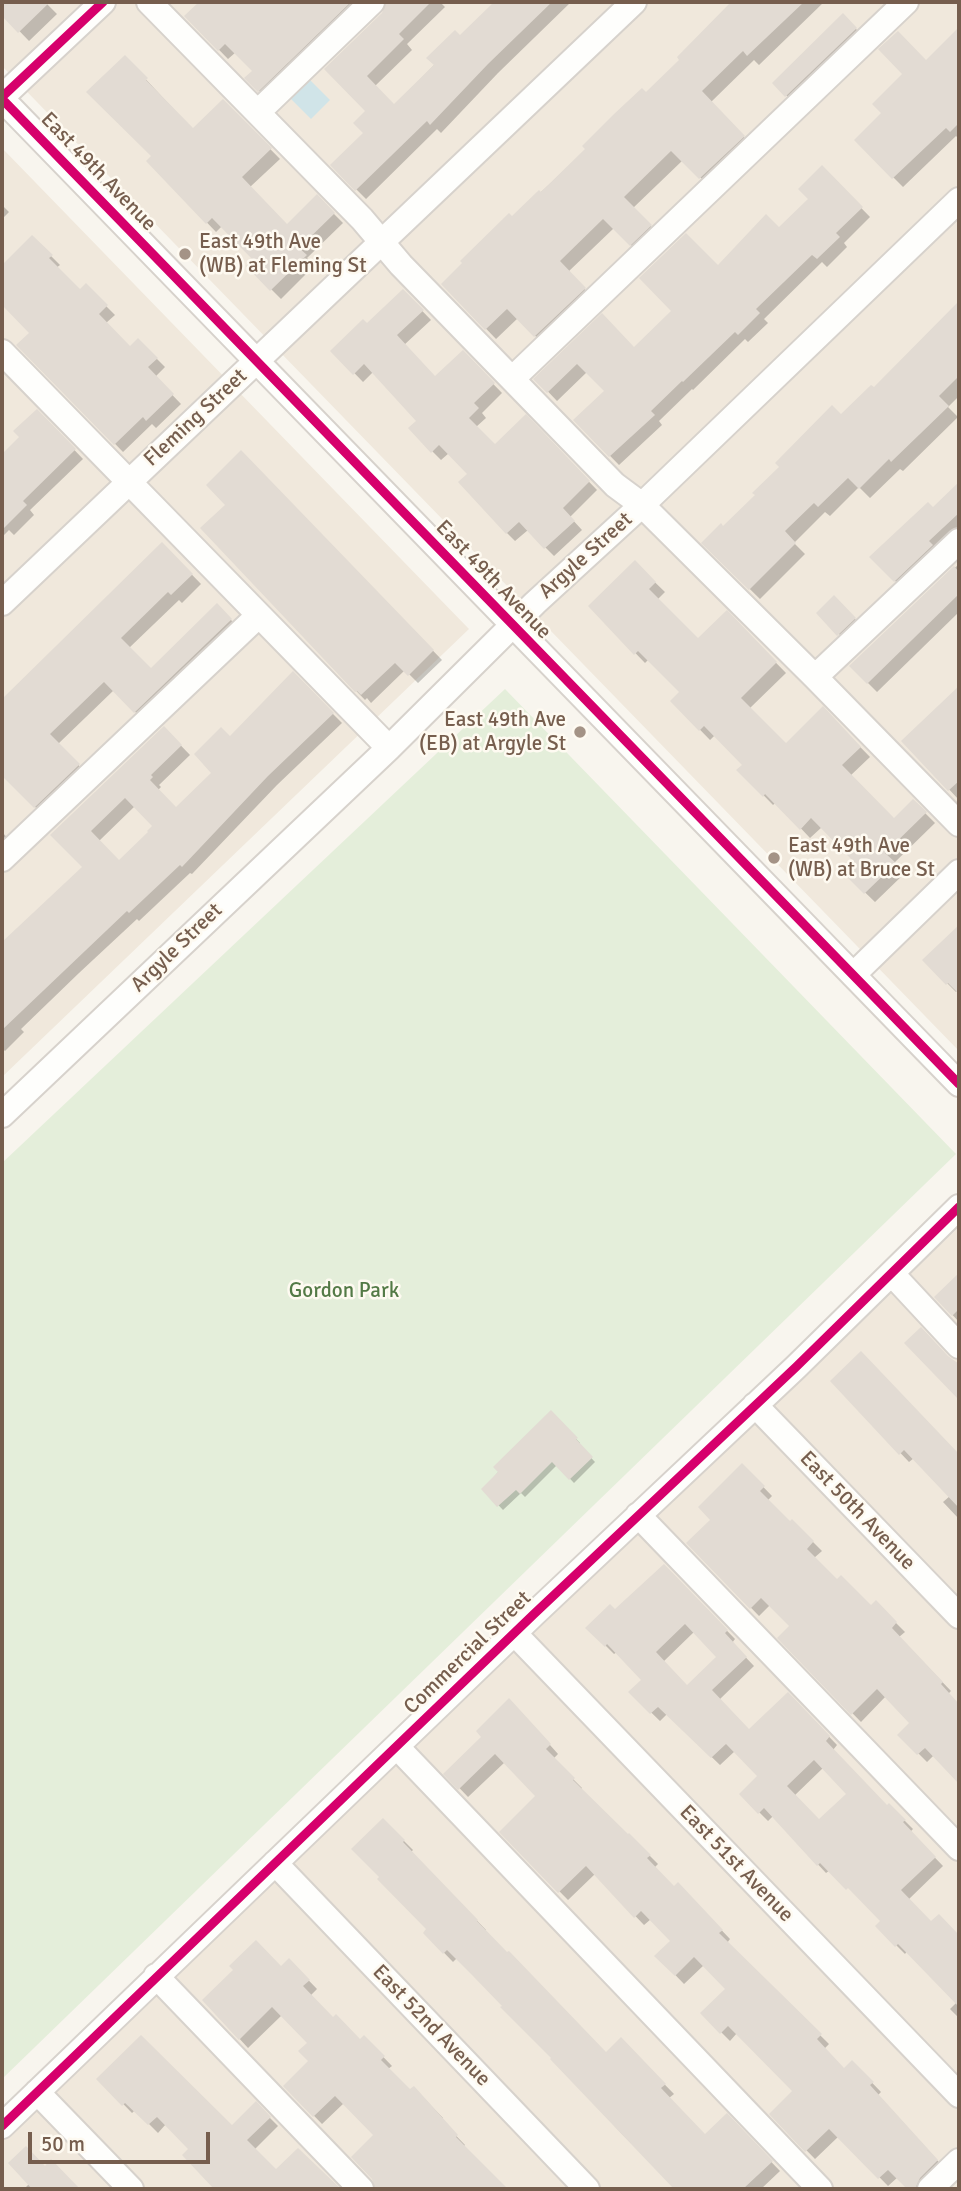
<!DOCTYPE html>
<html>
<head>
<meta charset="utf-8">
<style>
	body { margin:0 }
	#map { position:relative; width:961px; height:2191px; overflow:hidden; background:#f8f5ee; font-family:Signika,sans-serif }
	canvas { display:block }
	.frame { position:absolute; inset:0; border:4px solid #765e4e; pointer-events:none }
	.scale { position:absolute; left:28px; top:2132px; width:182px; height:32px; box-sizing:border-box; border:4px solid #765e4e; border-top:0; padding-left:9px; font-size:21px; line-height:24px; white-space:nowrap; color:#765e4e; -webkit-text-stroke:5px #fefaf1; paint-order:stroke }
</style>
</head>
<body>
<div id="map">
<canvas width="961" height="2191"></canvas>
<div class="frame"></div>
<div class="scale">50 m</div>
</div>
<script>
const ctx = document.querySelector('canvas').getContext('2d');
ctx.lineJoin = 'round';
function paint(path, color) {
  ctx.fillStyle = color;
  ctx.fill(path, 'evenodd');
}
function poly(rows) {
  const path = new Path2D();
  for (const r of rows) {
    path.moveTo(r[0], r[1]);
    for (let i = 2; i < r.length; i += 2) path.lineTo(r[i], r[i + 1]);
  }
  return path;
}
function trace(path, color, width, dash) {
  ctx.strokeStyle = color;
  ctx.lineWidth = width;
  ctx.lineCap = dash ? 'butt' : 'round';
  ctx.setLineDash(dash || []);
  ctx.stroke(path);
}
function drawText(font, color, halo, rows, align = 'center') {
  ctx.font = font + ' Signika,sans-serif';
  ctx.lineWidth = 5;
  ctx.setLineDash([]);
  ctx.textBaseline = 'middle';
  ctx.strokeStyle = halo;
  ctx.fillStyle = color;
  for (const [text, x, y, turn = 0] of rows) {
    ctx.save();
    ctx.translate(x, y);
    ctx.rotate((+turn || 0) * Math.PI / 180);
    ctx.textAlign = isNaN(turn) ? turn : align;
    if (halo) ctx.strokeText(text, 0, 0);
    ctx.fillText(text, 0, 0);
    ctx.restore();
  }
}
paint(poly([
	[2,2,959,2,959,1051,2,66],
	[2,148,469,629,2,1077],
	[959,1227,959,2189,2,2189,2,2138]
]), '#f0e8dc');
paint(poly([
	[505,689,956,1154,2,2079,2,1163]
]), '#e4eeda');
paint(poly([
	[306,76,330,100,311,119,287,95]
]), '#d0e4e8');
paint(poly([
	[4,2,45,2,57,14,29,41,2,13,2,8,6,4],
	[201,2,370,2,268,100,247,78,254,71,236,52,228,59,186,16],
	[388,2,440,2,445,7,407,44,412,50,375,86,394,106,496,2,571,2,498,73,441,133,437,129,366,199,332,165,366,133,368,111,327,69,384,13],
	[735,2,824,2,759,65,754,60,711,102,753,147,711,188,683,160,633,208,660,236,641,255,614,228,568,272,594,299,545,346,518,318,496,339,443,284,682,60,679,57],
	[843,16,860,33,791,100,774,83],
	[953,36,959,42,959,139,956,136,903,187,856,140,883,113,926,62],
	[125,57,193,130,223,101,280,159,250,187,287,226,317,197,343,223,307,258,314,266,281,299,249,267,255,260,222,226,216,232,148,161,154,156],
	[822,168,870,217,844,243,847,247,827,267,822,262,764,319,768,323,748,342,745,339,693,390,692,389,659,421,662,425,619,465,575,420,606,391,587,372,557,401,536,379,602,316,634,349,718,267,779,229,810,199],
	[2,205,9,212,2,219],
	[32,237,60,265,56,268,80,292,86,286,115,315,106,323,130,348,138,340,165,367,155,377,181,404,156,428,152,424,123,452,19,345,31,333,2,302,2,286,14,275],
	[403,291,431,320,404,345,435,378,463,353,502,393,482,413,486,418,476,427,495,447,526,417,597,490,570,517,582,530,554,556,528,530,515,541,507,533,470,474,449,453,441,460,433,452,411,428,418,421,373,372,363,382,333,351,367,326],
	[959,303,959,396,948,407,958,417,903,471,900,469,870,498,859,487,830,516,825,512,794,543,805,554,760,599,703,543,723,528,842,416,874,390],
	[37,411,83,459,30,510,34,515,14,535,9,530,2,537,2,457,22,437],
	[241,453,442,660,418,683,405,670,371,703,367,698,365,700,308,641,227,505],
	[959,484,959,538,904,590,872,557,934,510],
	[162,544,201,584,182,603,179,600,129,648,151,670,217,606,240,629,144,721,114,690,58,744,88,775,44,816,5,776,2,779,2,702,144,564],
	[635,563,665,592,657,600,698,641,727,613,786,673,750,708,786,745,823,709,870,757,850,776,894,820,913,801,935,823,894,863,904,874,875,902,846,874,857,863,822,827,810,838,776,802,773,805,739,770,744,765,715,735,710,740,672,701,681,692,649,659,645,663,590,606],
	[959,564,959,612,877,692,851,666],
	[834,598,864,628,848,643,818,613],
	[293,674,342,723,277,785,192,874,190,873,139,921,137,919,79,973,21,1029,24,1032,5,1051,2,1048,2,945,84,867,52,835,164,728,190,755,159,785,161,787,158,790,177,809,214,773,230,738],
	[135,806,154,826,151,832,119,863,99,841],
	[959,689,959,800,904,741],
	[2,832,14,845,2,857],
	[959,928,959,992,958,990,956,992,925,961],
	[959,1276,959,1322,937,1298],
	[861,1353,959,1456,959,1519,943,1502,950,1496,914,1458,909,1462,832,1381],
	[551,1413,580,1443,579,1445,595,1462,574,1483,557,1465,525,1497,521,1493,503,1510,483,1489],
	[742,1465,772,1496,767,1501,790,1524,792,1521,822,1551,814,1558,837,1581,871,1608,876,1603,905,1632,899,1637,951,1691,948,1694,959,1706,959,1781,934,1755,927,1762,900,1735,912,1723,886,1696,861,1722,779,1638,791,1626,770,1605,759,1616,688,1543,713,1520],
	[664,1566,735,1639,732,1643,754,1666,719,1700,749,1731,788,1694,837,1745,833,1750,887,1807,889,1805,913,1829,910,1832,943,1866,908,1900,931,1924,939,1916,959,1938,959,2018,950,2009,957,2002,907,1951,905,1954,877,1926,883,1921,830,1870,826,1873,773,1816,768,1821,741,1794,759,1776,735,1751,720,1765,667,1714,660,1721,630,1692,643,1680,617,1652,614,1654,588,1628,615,1612],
	[695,1631,719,1657,687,1688,663,1662],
	[823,1768,848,1794,819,1822,794,1796],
	[518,1709,558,1754,553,1759,582,1788,580,1790,638,1844,658,1864,654,1868,674,1888,686,1893,730,1939,727,1943,829,2044,824,2049,844,2070,852,2062,881,2092,878,2095,946,2170,927,2189,909,2189,898,2177,888,2186,839,2136,815,2159,771,2114,795,2092,737,2033,730,2041,702,2013,728,1989,704,1965,684,1984,657,1956,672,1941,651,1919,644,1925,595,1874,568,1900,501,1832,538,1796,505,1762,468,1797,446,1774],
	[383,1820,413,1850,411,1852,486,1930,484,1932,606,2054,621,2040,674,2094,669,2098,706,2137,727,2116,780,2171,761,2189,677,2189,623,2135,504,2006,457,1958,453,1962,425,1933,429,1929],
	[289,1960,317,1989,310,1996,333,2019,360,2041,364,2037,392,2066,388,2069,410,2092,414,2088,443,2118,441,2120,465,2145,463,2147,504,2189,377,2189,376,2135,344,2103,322,2124,285,2086,310,2061,309,2043,282,2015,248,2048,204,2000,281,1968],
	[99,2079,232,2128,256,2104,278,2126,254,2150,276,2172,298,2150,339,2189,218,2189,185,2155,191,2149,166,2124,158,2133,135,2110,132,2113],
	[51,2162,78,2189,24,2189]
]), '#0003');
paint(poly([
	[2,2,50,2,18,33,2,16],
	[199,2,351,2,258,92,244,78,252,71,225,44,218,51,184,16],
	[386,2,431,2,399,34,404,39,367,76,394,104,434,65,426,58,455,30,460,35,494,2,552,2,488,64,430,125,427,121,355,191,330,165,363,133,353,123,365,111,324,69,382,13],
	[731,2,804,2,747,56,743,51,702,91,745,136,699,179,671,151,624,197,652,225,630,246,603,219,560,261,586,288,534,337,507,309,485,330,441,284,462,263,460,261,509,213,512,216,539,190,541,192,585,149,582,146,613,115,642,88,646,92,679,60,677,57],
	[843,13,857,28,785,97,772,83],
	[959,27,959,123,950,132,946,128,892,179,854,140,881,113,872,104,902,74,878,49,898,31,926,60],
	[125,55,148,78,146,80,193,128,223,99,272,148,242,177,287,224,317,194,335,213,299,248,307,255,270,291,246,266,253,260,212,218,206,224,146,161,151,156,86,92],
	[822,165,863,207,836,233,840,237,817,259,812,255,756,309,760,313,738,335,735,332,683,382,682,381,651,411,655,415,609,457,573,420,604,391,577,364,547,393,533,379,602,313,634,347,671,311,639,278,686,233,718,265,766,214,779,227,808,199,798,189],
	[32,235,53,255,49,258,80,289,86,283,108,305,99,314,130,346,138,338,158,358,148,367,174,394,146,421,143,417,114,445,16,345,29,333,2,305,2,265],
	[403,289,424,310,397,335,435,376,463,350,495,383,474,403,479,408,469,418,495,444,526,414,590,481,563,508,575,521,544,549,519,522,506,534,458,482,467,474,439,445,431,453,408,428,416,421,364,364,353,375,330,351,363,319,367,323],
	[959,301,959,376,939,396,949,406,891,462,889,459,859,489,848,478,818,507,814,503,785,531,796,543,749,590,701,543,721,523,723,526,755,495,752,493,779,467,775,463,832,405,841,414,871,385,874,387],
	[37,409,76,449,23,501,27,505,2,530,2,454,19,437,13,431],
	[241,450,434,650,408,676,395,663,361,695,357,691,355,692,200,528,225,505,206,485],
	[959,482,959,513,929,541,933,545,894,582,869,557,928,502,933,507],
	[162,542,193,574,171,595,168,592,121,638,151,668,217,603,232,619,134,713,104,682,50,734,80,764,34,808,2,776,2,699],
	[635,560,656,582,649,589,698,638,727,610,777,662,741,698,786,743,823,706,861,747,842,765,894,818,913,799,927,812,885,853,896,863,864,894,844,874,855,863,811,818,800,830,765,794,763,797,736,770,742,765,704,726,699,731,670,701,679,692,638,651,634,655,588,606],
	[954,566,959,572,959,594,867,684,849,666],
	[834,595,856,618,837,636,816,613],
	[293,671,334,713,268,776,182,867,180,865,129,913,127,911,2,1030,2,942,82,867,50,835,164,726,182,745,151,775,153,777,150,780,176,807,211,773,194,754,221,727,230,736],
	[125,798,152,826,147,831,148,832,119,860,91,831],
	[959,686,959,781,948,791,901,741],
	[959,925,959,994,948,983,946,985,922,960],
	[959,1273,959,1309,952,1316,934,1297],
	[921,1327,948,1356,959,1364,959,1400,904,1343],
	[861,1351,959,1454,959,1508,904,1450,899,1455,830,1381],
	[551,1410,578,1438,576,1439,593,1457,569,1480,552,1462,520,1494,516,1490,497,1507,481,1489,498,1472,493,1467],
	[742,1463,765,1486,760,1491,790,1521,792,1519,814,1541,807,1549,837,1579,841,1575,871,1605,876,1600,897,1622,892,1628,943,1682,941,1684,959,1704,959,1784,925,1748,917,1755,897,1735,909,1723,877,1689,851,1715,777,1638,789,1626,761,1598,750,1609,686,1543,710,1520,698,1507],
	[664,1564,728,1630,725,1633,747,1657,712,1690,749,1729,788,1692,830,1736,826,1741,887,1805,889,1803,906,1820,903,1822,936,1857,901,1890,931,1921,939,1914,959,1935,959,2007,898,1944,895,1947,875,1926,880,1921,848,1888,846,1890,820,1863,817,1866,764,1808,758,1814,739,1794,757,1776,726,1744,711,1758,658,1707,650,1714,628,1692,641,1680,607,1644,605,1647,585,1628,610,1604,615,1609],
	[685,1624,716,1657,687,1685,656,1652],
	[814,1760,846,1794,819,1819,787,1786],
	[509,1698,551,1744,546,1749,575,1778,573,1780,628,1834,629,1833,651,1855,647,1858,674,1886,678,1882,723,1930,719,1933,822,2034,817,2039,844,2068,852,2060,874,2082,870,2085,938,2160,920,2178,915,2189,907,2189,888,2170,878,2179,829,2129,805,2152,769,2114,792,2091,728,2026,720,2034,700,2013,725,1989,694,1957,675,1976,654,1956,670,1941,641,1911,634,1918,586,1866,558,1893,499,1832,535,1796,495,1754,458,1790,443,1774,481,1737,476,1731],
	[383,1818,405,1840,403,1842,478,1920,477,1921,507,1952,509,1951,606,2052,621,2037,666,2084,661,2088,705,2134,727,2113,773,2161,743,2189,674,2189,550,2059,551,2058,500,2007,502,2006,473,1976,447,1950,443,1954,423,1933,426,1929,377,1879,379,1877,351,1849],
	[256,1940,281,1966,289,1958,310,1980,303,1986,333,2017,336,2014,360,2039,364,2035,385,2056,381,2060,410,2089,414,2086,458,2135,456,2137,508,2189,375,2189,372,2179,351,2157,373,2135,335,2096,313,2117,283,2086,308,2061,298,2051,307,2043,272,2007,239,2040,202,2000,233,1970,229,1966],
	[141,2035,232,2125,256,2101,271,2117,247,2140,276,2169,298,2148,341,2189,214,2189,182,2155,188,2149,157,2117,148,2125,125,2103,122,2106,96,2079],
	[26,2146,45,2166,51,2159,80,2189,32,2189,8,2163]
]), '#e2dbd3');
const minor = poly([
	[149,2,362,219,401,265,615,485,642,505,815,677,959,824],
	[2,97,103,2],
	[2,99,959,1084],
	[258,112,372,2],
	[2,352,389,748],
	[512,379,906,2],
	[2,603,634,2],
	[815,677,959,541],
	[2,859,258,616],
	[853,975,959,872],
	[2,1115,389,748,535,603,642,505,959,200],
	[892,1274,959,1346],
	[755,1405,959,1616],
	[638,1515,959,1848],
	[514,1633,959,2095],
	[397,1747,820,2189],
	[275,1863,587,2189],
	[156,1976,361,2189],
	[37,2092,131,2189],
	[2,2126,534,1614,796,1367,959,1207],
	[930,2189,959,2161]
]);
trace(minor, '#d7d2cc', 28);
trace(minor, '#fefefc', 24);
trace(poly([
	[2,97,103,2],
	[2,99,959,1084],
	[2,2126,534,1614,796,1367,959,1207]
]), '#d6006c', 9);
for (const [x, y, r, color] of [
	[185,254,7,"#a49386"],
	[580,732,7,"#a49386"],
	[774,858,7,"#a49386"]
]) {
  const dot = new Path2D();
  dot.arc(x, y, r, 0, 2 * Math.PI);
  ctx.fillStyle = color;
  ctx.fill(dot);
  trace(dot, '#fefaf1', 2.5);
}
drawText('21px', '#765e4e', '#fefaf1', [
	["East 49th Avenue",98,172,46],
	["Fleming Street",196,418,-43],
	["Argyle Street",586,556,-42],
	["East 49th Avenue",493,580,46],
	["Argyle Street",177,948,-44],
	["East 50th Avenue",857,1511,46],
	["Commercial Street",468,1653,-44],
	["East 51st Avenue",736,1864,46],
	["East 52nd Avenue",431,2026,46]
]);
drawText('21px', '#765e4e', '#fefaf1', [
	["East 49th Ave",199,242],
	["(WB) at Fleming St",199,266],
	["East 49th Ave",566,720,"right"],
	["(EB) at Argyle St",566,744,"right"],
	["East 49th Ave",788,846],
	["(WB) at Bruce St",788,870]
], 'left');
drawText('21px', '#537a46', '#fefaf1', [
	["Gordon Park",344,1291]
]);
</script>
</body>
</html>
